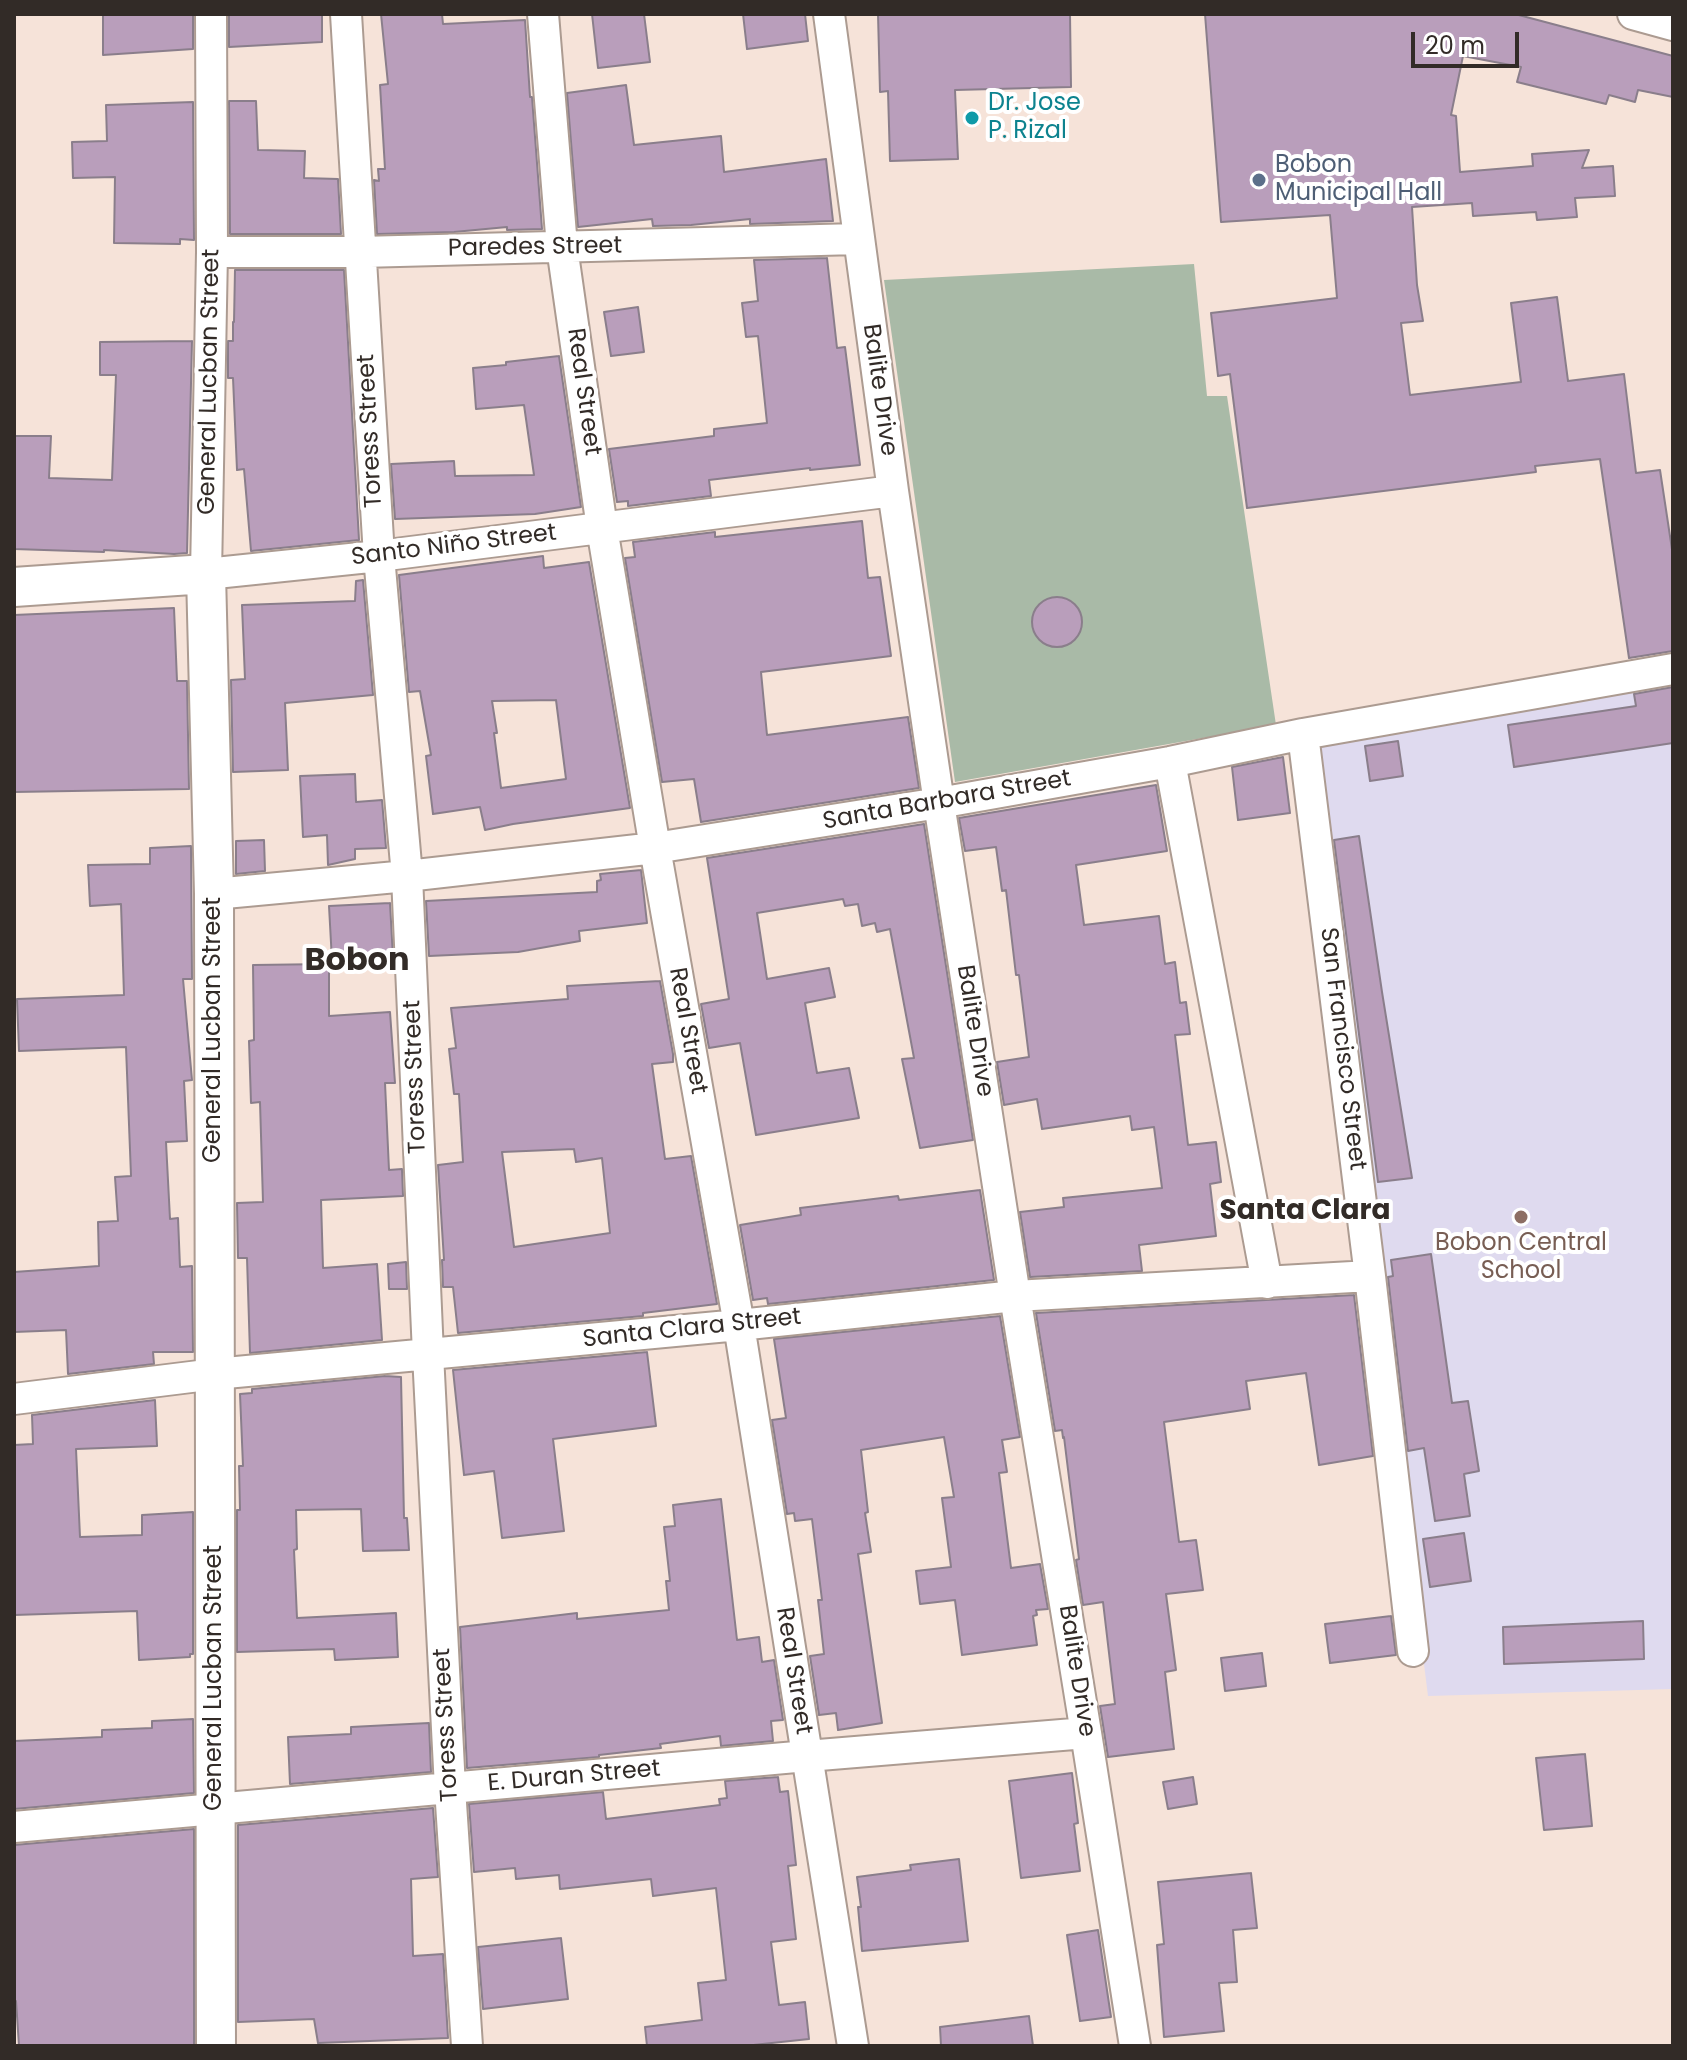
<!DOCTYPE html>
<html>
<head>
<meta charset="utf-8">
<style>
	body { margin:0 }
	#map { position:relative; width:1687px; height:2060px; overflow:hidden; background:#f6e3d9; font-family:Poppins,sans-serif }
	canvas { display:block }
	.frame { position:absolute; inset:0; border:16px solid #322b27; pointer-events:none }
	.scale { position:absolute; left:1411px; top:32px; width:108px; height:36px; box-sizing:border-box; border:4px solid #322b27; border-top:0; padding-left:10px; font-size:24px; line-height:28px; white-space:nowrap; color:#322b27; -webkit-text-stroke:6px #fff; paint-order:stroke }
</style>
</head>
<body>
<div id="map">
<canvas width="1687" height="2060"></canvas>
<div class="frame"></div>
<div class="scale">20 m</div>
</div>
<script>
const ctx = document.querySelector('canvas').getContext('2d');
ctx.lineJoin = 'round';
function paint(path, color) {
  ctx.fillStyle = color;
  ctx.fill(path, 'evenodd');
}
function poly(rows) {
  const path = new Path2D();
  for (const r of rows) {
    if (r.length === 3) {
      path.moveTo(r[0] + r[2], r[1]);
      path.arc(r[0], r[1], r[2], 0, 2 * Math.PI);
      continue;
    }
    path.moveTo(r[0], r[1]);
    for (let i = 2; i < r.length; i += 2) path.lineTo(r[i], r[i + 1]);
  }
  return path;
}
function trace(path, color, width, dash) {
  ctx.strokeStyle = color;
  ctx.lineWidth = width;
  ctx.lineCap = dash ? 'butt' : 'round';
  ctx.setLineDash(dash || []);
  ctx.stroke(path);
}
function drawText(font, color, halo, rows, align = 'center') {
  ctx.font = font + ' Poppins,sans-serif';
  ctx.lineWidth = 8;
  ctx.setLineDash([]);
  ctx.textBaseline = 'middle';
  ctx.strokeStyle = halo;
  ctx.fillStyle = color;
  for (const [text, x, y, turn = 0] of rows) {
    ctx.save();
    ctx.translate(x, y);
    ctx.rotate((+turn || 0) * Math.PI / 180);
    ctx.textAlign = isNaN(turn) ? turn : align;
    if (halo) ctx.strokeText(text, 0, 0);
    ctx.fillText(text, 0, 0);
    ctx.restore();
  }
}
paint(poly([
	[1673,683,1673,1689,1428,1696,1310,744]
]), '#dfdaef');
paint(poly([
	[1194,264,1207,396,1227,396,1276,725,955,782,884,280]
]), '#a9baa7');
const building = poly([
	[103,14,193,14,193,49,103,55,103,14],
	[229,14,322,14,322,42,229,47,229,14],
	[381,14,442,14,443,24,525,20,530,97,532,97,542,229,507,230,507,227,454,232,377,234,374,180,379,181,378,169,385,169,380,85,388,84,381,14],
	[592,14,644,14,650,62,598,68,592,14],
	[743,14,805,14,808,41,747,49,743,14],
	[878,14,1070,14,1071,87,955,90,958,159,890,161,888,91,880,92,878,14],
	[1205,14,1515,14,1673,56,1673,97,1638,90,1635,102,1609,95,1606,104,1517,82,1521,67,1463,56,1451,115,1456,116,1460,172,1533,166,1532,154,1589,150,1582,168,1613,166,1615,196,1575,198,1577,217,1537,220,1536,212,1473,216,1472,203,1412,207,1417,285,1423,321,1401,323,1410,395,1521,382,1511,303,1557,297,1568,381,1624,374,1636,473,1660,470,1673,556,1673,651,1629,658,1600,459,1535,466,1536,472,1247,508,1230,374,1218,376,1211,313,1337,298,1330,215,1221,222,1205,14],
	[626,85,634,145,721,136,724,172,826,159,833,221,750,224,750,219,691,225,653,226,652,219,578,227,567,93,626,85],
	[229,101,256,101,258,150,305,151,304,178,338,179,341,234,230,234,229,101],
	[193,102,194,240,180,239,180,244,114,243,115,177,73,178,72,142,107,141,106,105,193,102],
	[827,258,837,348,845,347,860,465,810,470,810,468,709,480,711,496,628,506,628,501,617,502,609,449,714,436,714,429,767,423,758,336,746,337,742,303,758,301,754,260,827,258],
	[235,270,344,270,359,540,251,551,244,469,237,470,233,378,228,378,228,341,233,341,233,322,234,322,235,270],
	[638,307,644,352,611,356,604,312,638,307],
	[192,341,187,553,174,554,104,550,104,552,14,549,14,436,51,436,49,478,112,480,116,375,100,375,100,342,192,341],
	[559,356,581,507,535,514,395,519,391,464,454,461,455,476,534,475,524,405,476,409,473,368,506,365,506,362,559,356],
	[862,521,868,578,880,577,891,656,761,672,767,735,908,717,919,788,701,822,694,779,662,782,625,558,635,557,633,542,715,532,715,537,862,521],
	[543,556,544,568,589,562,630,808,513,824,485,830,480,807,433,814,426,756,431,755,420,691,409,692,399,575,543,556],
	[556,700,566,779,501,788,494,733,497,733,492,701,556,700],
	[363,580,373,695,285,703,288,770,233,772,231,680,245,679,242,605,355,601,356,581,363,580],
	[1057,622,25],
	[174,608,177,681,187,681,189,789,14,792,14,615,174,608],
	[1673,687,1673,743,1514,767,1508,725,1636,706,1634,694,1673,687],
	[1398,741,1403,776,1370,781,1365,746,1398,741],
	[1283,757,1290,813,1238,820,1232,767,1283,757],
	[355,774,356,802,382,800,386,848,355,849,355,859,328,865,327,835,303,837,300,776,355,774],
	[1156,785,1167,851,1076,865,1084,925,1159,916,1165,964,1175,962,1180,1003,1186,1002,1190,1034,1175,1035,1188,1145,1216,1142,1221,1182,1210,1184,1216,1236,1139,1245,1142,1271,1030,1277,1020,1212,1064,1207,1063,1198,1162,1188,1154,1127,1132,1130,1130,1116,1042,1129,1037,1099,1004,1105,997,1062,1029,1057,1019,975,1016,975,1006,890,1002,891,996,847,965,851,959,818,1156,785],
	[924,824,973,1140,920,1148,902,1059,914,1058,890,929,877,932,875,923,862,926,858,904,845,906,843,899,757,913,767,979,829,968,835,997,805,1003,817,1073,849,1068,859,1118,756,1135,740,1043,709,1048,701,1004,729,999,707,858,924,824],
	[1359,836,1382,992,1412,1178,1378,1182,1334,840,1359,836],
	[264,840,265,871,236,874,236,841,264,840],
	[191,846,192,979,183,979,192,1080,184,1081,187,1141,166,1142,170,1219,178,1218,180,1267,192,1266,193,1352,153,1352,154,1364,68,1374,66,1330,14,1332,14,1272,99,1266,98,1222,118,1221,115,1177,131,1176,126,1047,19,1051,17,999,124,995,121,904,90,906,88,865,150,864,150,848,191,846],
	[641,870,647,923,579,931,580,941,518,952,429,956,426,901,597,892,597,881,601,880,600,874,641,870],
	[390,903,393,958,332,961,329,906,390,903],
	[329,964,329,1016,390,1012,395,1083,385,1083,389,1170,402,1169,403,1196,321,1200,323,1268,377,1264,382,1340,250,1353,247,1258,238,1258,237,1203,263,1202,260,1102,251,1103,249,1041,254,1040,253,965,329,964],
	[660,981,673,1054,673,1062,652,1064,665,1159,691,1156,717,1304,643,1313,643,1316,458,1333,453,1287,443,1287,442,1260,444,1260,438,1165,463,1162,459,1094,454,1094,449,1049,456,1048,451,1008,568,999,567,986,660,981],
	[574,1149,576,1162,602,1158,610,1233,514,1247,502,1152,574,1149],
	[980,1190,994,1280,768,1304,767,1298,753,1300,740,1225,801,1215,800,1208,898,1196,899,1200,980,1190],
	[1431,1254,1452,1403,1468,1401,1479,1471,1464,1474,1470,1516,1435,1521,1424,1448,1408,1451,1388,1277,1393,1276,1391,1260,1431,1254],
	[406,1262,407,1289,389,1289,388,1264,406,1262],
	[1354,1295,1373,1456,1319,1465,1306,1373,1246,1381,1250,1409,1164,1422,1179,1542,1196,1540,1203,1590,1166,1594,1176,1670,1165,1672,1174,1749,1108,1757,1100,1706,1115,1704,1103,1602,1083,1605,1076,1560,1079,1559,1064,1437,1063,1438,1062,1430,1055,1431,1036,1313,1354,1295],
	[1000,1316,1020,1437,1002,1440,1007,1472,999,1473,1011,1568,1040,1564,1048,1609,1036,1610,1037,1615,1033,1616,1037,1645,962,1655,955,1600,920,1604,916,1571,951,1567,942,1498,954,1497,944,1437,861,1450,868,1512,865,1513,871,1552,858,1554,882,1723,838,1730,836,1713,819,1715,810,1656,824,1654,818,1600,822,1600,812,1519,795,1521,794,1513,787,1514,772,1420,786,1418,774,1339,1000,1316],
	[647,1352,656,1426,553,1439,564,1531,502,1538,494,1471,464,1475,453,1370,647,1352],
	[385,1376,401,1377,404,1518,407,1518,409,1550,363,1551,361,1509,296,1510,297,1549,294,1550,297,1618,396,1613,398,1657,335,1660,334,1649,237,1652,237,1510,240,1510,239,1466,243,1466,240,1394,252,1393,252,1389,385,1376],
	[155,1400,157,1446,76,1449,80,1537,142,1535,142,1515,193,1512,193,1654,190,1654,190,1657,139,1660,137,1611,14,1615,14,1445,33,1444,32,1415,155,1400],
	[721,1499,737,1640,759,1637,762,1662,774,1660,783,1720,771,1721,773,1741,721,1746,720,1736,660,1744,661,1748,599,1755,599,1757,467,1768,460,1627,577,1613,577,1619,669,1610,666,1581,670,1581,664,1527,675,1526,673,1505,721,1499],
	[1464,1533,1471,1581,1430,1587,1423,1539,1464,1533],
	[1391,1616,1396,1655,1330,1663,1325,1624,1391,1616],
	[1643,1621,1644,1659,1504,1664,1503,1627,1643,1621],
	[1262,1653,1266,1686,1225,1691,1221,1658,1262,1653],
	[193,1719,194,1793,14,1809,14,1741,102,1737,102,1730,152,1728,152,1721,193,1719],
	[429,1723,431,1772,290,1784,288,1737,351,1734,351,1727,429,1723],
	[1585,1754,1592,1826,1544,1830,1536,1758,1585,1754],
	[1072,1773,1078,1823,1074,1824,1080,1871,1021,1878,1009,1781,1072,1773],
	[778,1777,780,1792,788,1791,796,1865,788,1866,796,1939,771,1942,779,2005,805,2002,809,2039,744,2046,647,2046,645,2027,702,2020,698,1983,726,1980,716,1888,653,1896,651,1879,560,1889,559,1875,516,1879,515,1868,474,1872,469,1804,603,1792,606,1819,720,1805,719,1799,727,1798,725,1781,778,1777],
	[1193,1777,1197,1804,1168,1809,1163,1782,1193,1777],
	[433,1808,438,1877,411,1879,413,1956,443,1954,448,2038,318,2043,314,2019,238,2022,238,1825,433,1808],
	[194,1829,194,2045,19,2046,16,2001,14,2001,14,1845,194,1829],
	[959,1859,968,1941,862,1951,858,1907,861,1907,857,1877,911,1870,910,1865,959,1859],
	[1251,1873,1257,1928,1233,1930,1237,1982,1219,1983,1224,2031,1164,2037,1157,1945,1164,1944,1158,1882,1251,1873],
	[1098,1930,1111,2017,1080,2021,1067,1935,1098,1930],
	[561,1938,568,1999,483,2009,478,1947,561,1938],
	[1029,2016,1033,2046,941,2046,940,2027,1029,2016]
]);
paint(building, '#b99ebb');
trace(building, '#8a7e8b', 2);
const minor = poly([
	[211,14,212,252,206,574,379,556,893,491],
	[346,14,379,556,407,876,428,1354,450,1788,467,2046],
	[543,14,562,247,602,528,655,848,739,1325,853,2046],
	[829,14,893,491,939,803,1015,1296,1086,1733,1135,2046],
	[1633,14,1673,25],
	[212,252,361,252,858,239],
	[1303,734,1370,1276,1413,1651],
	[1170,762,1267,1283],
	[214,894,407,876,655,848,939,803,1170,762,1303,734,1673,669],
	[14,1399,215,1374,739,1325,1015,1296,1370,1276],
	[14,1827,807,1756,1086,1733]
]);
const tertiary = poly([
	[14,587,206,574,214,894,216,2046]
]);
trace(minor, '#ac9b91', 34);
trace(tertiary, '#ac9b91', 42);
trace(minor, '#fff', 30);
trace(tertiary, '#fff', 38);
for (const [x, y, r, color] of [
	[972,118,8,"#0f9aa8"],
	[1259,180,8,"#5c6f8a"],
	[1521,1217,8,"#8d6e63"]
]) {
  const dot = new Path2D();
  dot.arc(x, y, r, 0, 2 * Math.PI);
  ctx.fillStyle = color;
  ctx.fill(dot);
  trace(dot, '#fff', 3);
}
drawText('24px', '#0d838f', '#fff', [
	["Dr. Jose",988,104],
	["P. Rizal",988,132]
], 'left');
drawText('24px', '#4e5e75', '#fff', [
	["Bobon",1275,166],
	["Municipal Hall",1275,194]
], 'left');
drawText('24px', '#322b27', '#fff', [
	["Paredes Street",535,248,-1],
	["General Lucban Street",210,382,-89],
	["Balite Drive",879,390,82],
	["Real Street",583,392,82],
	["Toress Street",371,431,-93],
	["Santo Niño Street",454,546,-7],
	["Santa Barbara Street",947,801,-10],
	["General Lucban Street",214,1030,-90],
	["Real Street",687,1031,80],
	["Balite Drive",974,1031,81],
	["San Francisco Street",1342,1049,83],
	["Toress Street",416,1077,-92],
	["Santa Clara Street",692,1329,-6],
	["Real Street",793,1671,81],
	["Balite Drive",1076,1671,81],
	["General Lucban Street",215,1678,-90],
	["Toress Street",447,1725,-93],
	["E. Duran Street",574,1777,-5]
]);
drawText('24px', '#785e54', '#fff', [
	["Bobon Central",1521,1244],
	["School",1521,1272]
]);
drawText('bold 28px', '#322b27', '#fff', [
	["Santa Clara",1305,1212]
]);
drawText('bold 32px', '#322b27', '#fff', [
	["Bobon",357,962]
]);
</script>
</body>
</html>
